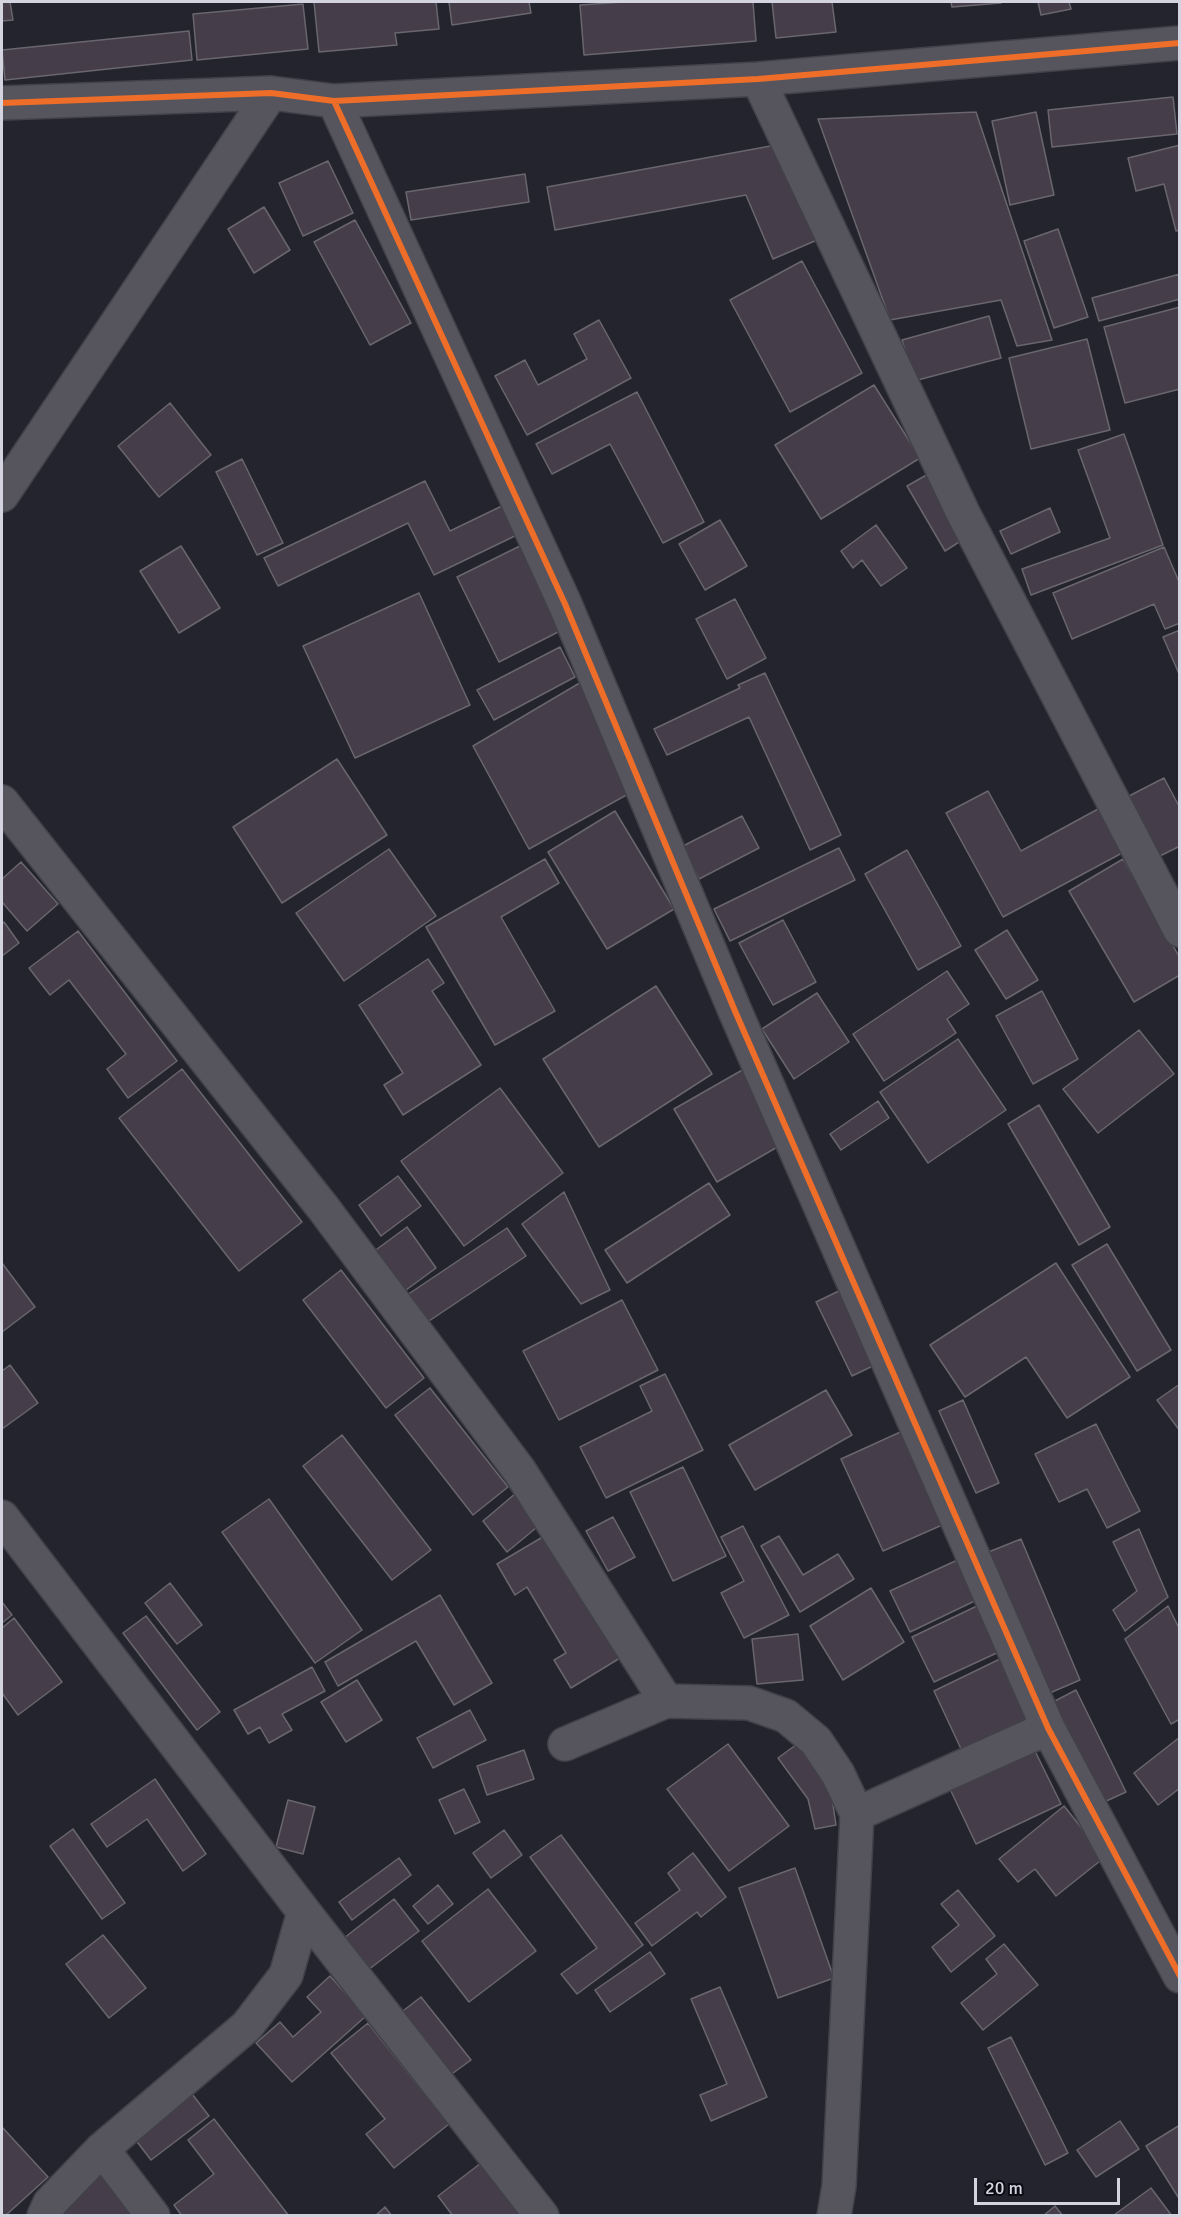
<!DOCTYPE html>
<html>
<head>
<meta charset="utf-8">
<style>
	body { margin:0 }
	#map { position:relative; width:1181px; height:2217px; overflow:hidden; background:#24242e; font-family:Signika,sans-serif }
	canvas { display:block }
	.frame { position:absolute; inset:0; border:3px solid #d4d3e0; pointer-events:none }
	.scale { position:absolute; left:974px; top:2178px; width:146px; height:27px; box-sizing:border-box; border:3px solid #d4d3e0; border-top:0; padding-left:8px; font-size:18px; line-height:21px; white-space:nowrap; color:#d4d3e0; -webkit-text-stroke:4px #0b0b13; paint-order:stroke }
</style>
</head>
<body>
<div id="map">
<canvas width="1181" height="2217"></canvas>
<div class="frame"></div>
<div class="scale">20 m</div>
</div>
<script>
const ctx = document.querySelector('canvas').getContext('2d');
ctx.lineJoin = 'round';
function paint(path, color) {
  ctx.fillStyle = color;
  ctx.fill(path, 'evenodd');
}
function poly(rows) {
  const path = new Path2D();
  for (const r of rows) {
    path.moveTo(r[0], r[1]);
    for (let i = 2; i < r.length; i += 2) path.lineTo(r[i], r[i + 1]);
  }
  return path;
}
function trace(path, color, width, dash) {
  ctx.strokeStyle = color;
  ctx.lineWidth = width;
  ctx.lineCap = dash ? 'butt' : 'round';
  ctx.setLineDash(dash || []);
  ctx.stroke(path);
}
const building = poly([
	[2,2,10,2,13,20,2,21,2,2],
	[314,2,436,2,439,29,395,33,397,45,319,52,314,2],
	[449,2,529,2,531,13,452,25,449,2],
	[623,2,753,2,756,41,584,55,580,5,623,2],
	[772,2,832,2,836,32,776,38,772,2],
	[951,2,1001,2,1001,3,952,7,951,2],
	[1038,2,1069,2,1071,9,1041,15,1038,2],
	[303,4,308,49,197,60,193,14,303,4],
	[189,31,192,60,5,80,2,50,189,31],
	[1173,97,1177,134,1052,147,1048,110,1173,97],
	[976,112,1052,340,1017,346,1001,300,890,320,818,119,976,112],
	[1036,112,1054,195,1010,205,992,121,1036,112],
	[776,145,817,240,773,259,746,195,555,230,547,187,776,145],
	[1180,145,1180,230,1176,231,1164,184,1136,191,1128,158,1180,145],
	[328,161,353,213,303,236,279,183,328,161],
	[525,174,529,202,411,220,406,192,525,174],
	[264,207,290,250,254,273,228,229,264,207],
	[355,220,411,323,370,345,314,242,355,220],
	[1058,229,1088,317,1054,328,1024,241,1058,229],
	[802,261,862,373,790,412,730,300,802,261],
	[1180,274,1180,299,1099,321,1092,298,1180,274],
	[1180,307,1180,389,1125,403,1104,327,1180,307],
	[989,316,1001,358,914,381,902,340,989,316],
	[599,320,631,378,527,435,495,376,525,360,538,385,587,359,574,334,599,320],
	[1087,339,1110,430,1031,449,1009,358,1087,339],
	[874,385,920,458,821,519,775,445,874,385],
	[637,392,704,522,663,543,610,444,552,474,536,444,637,392],
	[170,403,211,455,159,497,118,446,170,403],
	[1124,434,1163,545,1031,595,1022,569,1110,538,1078,450,1124,434],
	[242,459,283,543,257,555,216,472,242,459],
	[930,473,967,537,945,551,907,486,930,473],
	[425,481,450,531,504,505,519,534,434,575,408,523,278,586,264,558,425,481],
	[1050,508,1060,532,1011,554,1000,531,1050,508],
	[720,520,747,566,705,590,679,544,720,520],
	[876,525,907,568,881,586,862,560,853,568,841,551,876,525],
	[522,545,564,629,499,662,457,577,522,545],
	[181,546,220,608,179,633,140,571,181,546],
	[1164,547,1180,584,1180,623,1165,629,1154,604,1072,639,1053,593,1164,547],
	[419,593,470,705,355,758,303,646,419,593],
	[735,599,766,658,727,679,696,619,735,599],
	[1180,630,1180,676,1163,637,1180,630],
	[560,647,575,677,494,720,477,690,560,647],
	[765,673,841,835,810,850,749,717,667,755,654,729,740,688,738,685,765,673],
	[583,681,630,793,529,849,473,746,583,681],
	[337,759,387,835,282,903,233,827,337,759],
	[1164,778,1180,808,1180,846,1160,856,1129,796,1164,778],
	[988,791,1021,851,1098,809,1122,853,1003,917,946,813,988,791],
	[615,811,674,909,607,949,548,852,615,811],
	[742,816,759,848,699,879,683,846,742,816],
	[839,848,855,880,730,941,714,909,839,848],
	[389,849,436,916,344,981,296,913,389,849],
	[907,850,961,946,918,970,865,874,907,850],
	[545,859,559,883,501,917,555,1011,495,1045,426,927,545,859],
	[1123,859,1180,958,1180,975,1134,1002,1069,891,1123,859],
	[21,862,58,904,27,931,2,902,2,879,21,862],
	[783,920,816,982,773,1005,739,943,783,920],
	[4,922,19,943,2,956,2,924,4,922],
	[1007,930,1038,980,1006,999,975,950,1007,930],
	[78,931,177,1061,128,1098,107,1069,126,1054,69,980,50,995,29,968,78,931],
	[428,959,444,983,432,991,481,1065,403,1115,384,1085,403,1073,359,1005,428,959],
	[947,971,969,1004,947,1019,956,1033,884,1081,853,1034,947,971],
	[656,986,712,1074,599,1147,543,1059,656,986],
	[1042,991,1078,1059,1033,1084,996,1016,1042,991],
	[817,993,849,1042,794,1079,762,1029,817,993],
	[1139,1030,1174,1074,1098,1133,1063,1089,1139,1030],
	[958,1039,1006,1110,928,1163,880,1092,958,1039],
	[182,1069,302,1222,239,1271,119,1118,182,1069],
	[744,1069,786,1142,717,1182,674,1109,744,1069],
	[500,1088,563,1173,464,1246,401,1161,500,1088],
	[878,1101,889,1118,841,1150,830,1134,878,1101],
	[1039,1105,1110,1227,1079,1245,1008,1124,1039,1105],
	[398,1176,421,1206,381,1236,359,1205,398,1176],
	[709,1183,730,1215,627,1283,605,1250,709,1183],
	[564,1192,610,1290,581,1304,522,1224,564,1192],
	[407,1227,436,1268,402,1293,373,1252,407,1227],
	[507,1228,526,1256,426,1323,407,1295,507,1228],
	[1107,1244,1171,1350,1137,1371,1072,1265,1107,1244],
	[2,1263,35,1307,2,1332,2,1263],
	[1056,1263,1130,1377,1067,1418,1026,1357,965,1397,930,1345,1056,1263],
	[341,1270,424,1378,386,1408,303,1300,341,1270],
	[843,1289,879,1363,852,1376,816,1302,843,1289],
	[622,1300,658,1370,559,1420,523,1351,622,1300],
	[10,1365,38,1403,2,1429,2,1371,10,1365],
	[665,1374,703,1450,606,1498,580,1447,652,1411,640,1386,665,1374],
	[1180,1384,1180,1431,1157,1400,1180,1384],
	[430,1388,508,1487,473,1515,395,1415,430,1388],
	[826,1390,852,1435,755,1490,729,1445,826,1390],
	[963,1400,999,1483,976,1493,939,1411,963,1400],
	[1096,1424,1140,1511,1107,1528,1087,1489,1059,1502,1035,1454,1096,1424],
	[907,1429,949,1522,883,1551,841,1459,907,1429],
	[342,1435,431,1550,392,1580,303,1466,342,1435],
	[683,1467,726,1556,673,1581,630,1492,683,1467],
	[516,1493,542,1523,507,1552,483,1521,516,1493],
	[269,1499,362,1630,315,1663,222,1532,269,1499],
	[613,1517,635,1557,608,1571,586,1531,613,1517],
	[743,1526,789,1615,744,1638,721,1593,744,1581,721,1537,743,1526],
	[1139,1529,1168,1597,1125,1631,1113,1610,1137,1591,1113,1542,1139,1529],
	[546,1535,620,1658,571,1688,554,1660,566,1653,527,1587,515,1595,497,1564,546,1535],
	[779,1536,803,1575,838,1554,854,1579,800,1612,761,1546,779,1536],
	[1021,1539,1080,1680,1045,1695,986,1553,1021,1539],
	[964,1557,983,1597,910,1632,890,1591,964,1557],
	[170,1583,202,1625,177,1644,145,1603,170,1583],
	[871,1588,904,1642,843,1680,810,1626,871,1588],
	[440,1595,492,1683,454,1705,416,1641,338,1686,325,1662,440,1595],
	[2,1602,12,1615,2,1623,2,1602],
	[979,1605,1001,1651,934,1682,912,1637,979,1605],
	[1168,1606,1180,1630,1180,1719,1171,1724,1125,1639,1168,1606],
	[146,1616,220,1712,197,1730,123,1633,146,1616],
	[14,1618,62,1682,18,1715,2,1693,2,1628,14,1618],
	[798,1634,803,1680,757,1684,752,1639,798,1634],
	[1004,1657,1033,1718,962,1751,934,1691,1004,1657],
	[312,1667,325,1691,282,1714,292,1730,269,1743,260,1727,248,1734,234,1710,312,1667],
	[357,1680,382,1720,346,1742,321,1702,357,1680],
	[1076,1690,1126,1792,1102,1803,1053,1702,1076,1690],
	[470,1710,486,1740,433,1768,417,1738,470,1710],
	[1180,1737,1180,1788,1158,1805,1134,1773,1180,1737],
	[728,1744,789,1826,729,1871,667,1789,728,1744],
	[797,1744,831,1791,836,1825,815,1829,808,1799,778,1758,797,1744],
	[1034,1749,1061,1804,976,1844,950,1789,1034,1749],
	[524,1750,534,1779,487,1795,477,1766,524,1750],
	[155,1779,206,1854,183,1871,147,1819,107,1847,91,1824,155,1779],
	[464,1789,480,1822,455,1834,439,1800,464,1789],
	[288,1800,315,1807,303,1854,276,1847,288,1800],
	[1064,1806,1105,1857,1056,1896,1035,1869,1018,1882,999,1859,1064,1806],
	[73,1829,125,1903,102,1919,50,1846,73,1829],
	[504,1830,522,1855,491,1878,473,1853,504,1830],
	[561,1835,643,1945,577,1994,561,1974,597,1948,530,1857,561,1835],
	[693,1853,726,1897,701,1917,697,1912,652,1946,635,1923,680,1890,668,1873,693,1853],
	[399,1858,411,1875,352,1920,339,1902,399,1858],
	[795,1868,834,1978,778,1998,739,1888,795,1868],
	[438,1885,453,1904,428,1924,413,1906,438,1885],
	[488,1889,536,1951,469,2002,422,1941,488,1889],
	[958,1890,995,1936,951,1972,932,1947,959,1925,941,1904,958,1890],
	[394,1899,419,1931,368,1970,344,1938,394,1899],
	[103,1935,146,1988,109,2018,66,1964,103,1935],
	[1004,1944,1038,1985,983,2030,961,2003,997,1974,986,1959,1004,1944],
	[650,1952,665,1974,610,2012,595,1990,650,1952],
	[330,1976,366,2016,292,2082,256,2043,280,2022,293,2037,321,2012,307,1997,330,1976],
	[720,1987,767,2097,711,2121,700,2095,727,2084,691,1999,720,1987],
	[421,1997,471,2060,449,2076,399,2014,421,1997],
	[368,2023,449,2124,394,2168,366,2134,385,2119,331,2053,368,2023],
	[1011,2037,1068,2153,1045,2165,988,2048,1011,2037],
	[189,2090,209,2116,151,2160,131,2134,189,2090],
	[214,2119,289,2216,182,2216,174,2205,214,2174,188,2140,214,2119],
	[1120,2121,1139,2149,1096,2177,1077,2150,1120,2121],
	[1180,2125,1180,2200,1146,2146,1180,2125],
	[2,2127,48,2177,5,2216,2,2216,2,2127],
	[481,2163,522,2216,453,2216,438,2196,481,2163],
	[99,2166,141,2216,60,2216,99,2166],
	[1151,2188,1172,2216,1114,2215,1151,2188],
	[1055,2206,1063,2216,1043,2216,1055,2206],
	[385,2207,392,2216,375,2216,385,2207]
]);
paint(building, '#463d4a');
trace(building, '#69666e', 1.5);
const minor = poly([
	[758,79,963,513,1180,930],
	[334,101,565,604,735,1011,1048,1728,1180,1976],
	[2,103,271,93,334,101,758,79,1180,43],
	[2,495,271,93],
	[2,802,324,1209,519,1470,666,1701],
	[2,1517,304,1912,542,2216],
	[565,1744,666,1701,749,1703,786,1716,816,1741,838,1774,857,1814,839,2186,834,2216],
	[857,1814,1048,1728],
	[102,2149,153,2216],
	[44,2216,50,2203,102,2149,247,2026,286,1975,304,1912]
]);
trace(minor, '#41414a', 36);
trace(minor, '#56555e', 33);
trace(poly([
	[334,101,565,604,735,1011,1048,1728,1180,1976],
	[2,103,271,93,334,101,758,79,1180,43]
]), '#ee6e29', 6);
</script>
</body>
</html>
